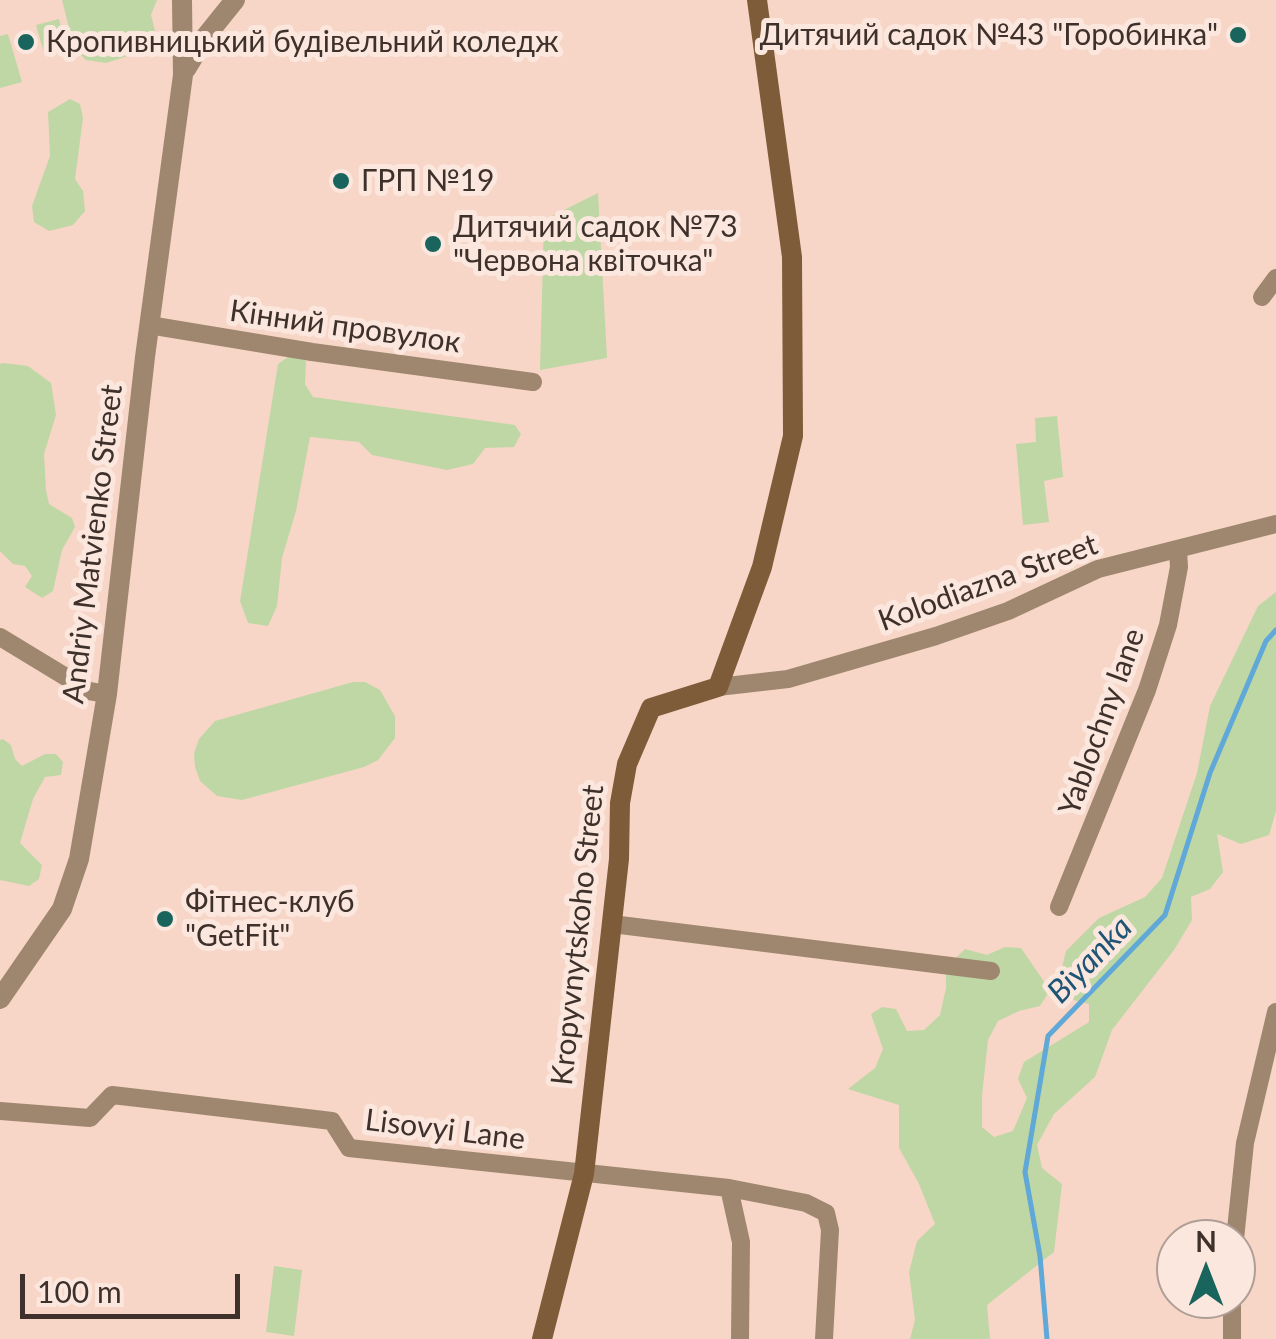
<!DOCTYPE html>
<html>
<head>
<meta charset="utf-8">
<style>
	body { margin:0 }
	#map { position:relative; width:1276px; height:1339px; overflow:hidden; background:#f7d6c7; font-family:Lato,sans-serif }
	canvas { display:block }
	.north { position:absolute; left:1156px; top:1219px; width:100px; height:100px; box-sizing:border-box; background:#fbe7dd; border:2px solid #af9e96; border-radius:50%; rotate:0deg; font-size:28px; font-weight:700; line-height:40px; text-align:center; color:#3e312b }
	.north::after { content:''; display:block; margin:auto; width:35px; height:45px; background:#19645c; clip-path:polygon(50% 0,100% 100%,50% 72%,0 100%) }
	.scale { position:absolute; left:20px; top:1274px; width:220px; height:45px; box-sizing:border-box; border:5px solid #3e312b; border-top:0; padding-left:12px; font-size:30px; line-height:35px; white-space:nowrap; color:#3e312b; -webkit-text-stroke:8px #fbe7dd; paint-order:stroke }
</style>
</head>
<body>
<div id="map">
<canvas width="1276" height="1339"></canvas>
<div class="north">N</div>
<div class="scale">100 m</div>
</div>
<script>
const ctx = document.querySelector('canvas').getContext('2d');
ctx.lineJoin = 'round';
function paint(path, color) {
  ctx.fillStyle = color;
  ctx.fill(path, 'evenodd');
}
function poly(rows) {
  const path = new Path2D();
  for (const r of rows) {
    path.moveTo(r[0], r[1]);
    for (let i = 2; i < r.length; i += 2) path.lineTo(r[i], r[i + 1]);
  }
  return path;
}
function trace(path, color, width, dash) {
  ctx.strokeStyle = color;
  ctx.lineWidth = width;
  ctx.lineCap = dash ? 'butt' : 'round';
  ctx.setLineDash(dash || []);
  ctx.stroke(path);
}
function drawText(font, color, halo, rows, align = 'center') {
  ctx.font = font + ' Lato,sans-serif';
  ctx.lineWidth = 10;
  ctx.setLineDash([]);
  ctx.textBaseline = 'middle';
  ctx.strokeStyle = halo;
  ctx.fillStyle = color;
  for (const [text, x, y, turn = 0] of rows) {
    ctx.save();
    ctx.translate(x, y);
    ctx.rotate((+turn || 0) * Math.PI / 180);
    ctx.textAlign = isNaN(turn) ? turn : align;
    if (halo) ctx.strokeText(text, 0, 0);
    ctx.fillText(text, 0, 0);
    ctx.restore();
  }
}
paint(poly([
	[62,0,157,0,151,15,159,46,106,63,86,60,74,48],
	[59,19,66,47,44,53,36,25],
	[8,34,22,82,0,88,0,36],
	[70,99,80,104,83,118,75,179,83,191,85,211,73,225,49,231,34,222,32,206,50,156,48,112],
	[598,193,607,358,540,370,544,220],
	[292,354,306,361,305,384,313,397,515,425,521,434,514,447,485,448,473,464,447,470,372,455,359,442,310,437,296,511,282,558,277,606,268,626,248,623,240,601,278,364],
	[3,363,28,366,51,383,56,415,44,454,46,490,49,504,72,518,75,527,62,550,53,591,42,598,25,587,32,576,25,566,13,564,0,551,0,364],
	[1057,416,1063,477,1044,481,1049,522,1023,525,1016,444,1036,442,1035,418],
	[1276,592,1276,811,1269,835,1241,844,1217,834,1223,872,1210,889,1191,897,1192,920,1174,950,1112,1030,1095,1077,1054,1114,1037,1145,1042,1168,1062,1184,1054,1252,987,1305,990,1339,910,1339,915,1320,909,1272,917,1241,935,1224,919,1184,899,1148,899,1105,848,1089,875,1068,883,1049,871,1014,882,1007,896,1009,907,1031,924,1030,940,1015,946,988,946,968,965,949,987,955,1005,947,1021,948,1045,983,1047,995,1040,1006,1019,1011,998,1021,988,1040,982,1096,982,1127,994,1137,1013,1131,1027,1098,1018,1079,1024,1062,1089,1022,1089,1004,1073,1000,1064,990,1060,976,1066,951,1099,918,1145,897,1162,878,1197,773,1210,706,1258,606],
	[353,682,365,682,380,690,395,716,395,738,378,760,364,767,242,800,217,796,200,781,195,767,194,753,199,739,215,721],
	[3,739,11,745,15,759,22,766,45,754,56,754,63,762,61,775,45,777,33,799,20,843,42,865,39,879,29,886,0,880,0,740],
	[274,1266,302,1270,294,1336,266,1332]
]), '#bfd7a5');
trace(poly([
	[1047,1339,1040,1256,1025,1172,1048,1036,1165,915,1210,773,1266,641,1276,630]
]), '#5fa8d7', 5);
trace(poly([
	[1262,297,1276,278],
	[149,325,312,352,533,382],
	[0,637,89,691,107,694],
	[718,687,788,679,936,636,1008,611,1098,569,1276,524],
	[1059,907,1147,690,1168,625,1179,567,1178,550],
	[612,924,991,971],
	[0,1111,90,1118,112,1095,164,1101,332,1121,349,1148,729,1188,806,1203,826,1213,830,1230,824,1339],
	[729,1188,741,1242,740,1339],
	[1235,1239,1245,1143,1276,1012],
	[1232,1339,1232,1299]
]), '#9f876f', 18);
trace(poly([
	[186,69,206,36,235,0],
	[0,999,62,909,79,859,107,694,145,357,183,75,182,0]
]), '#9f876f', 20);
trace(poly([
	[542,1339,584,1174,619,859,620,803,627,764,651,708,718,687,762,567,793,436,792,257,757,0]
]), '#7f5c39', 20);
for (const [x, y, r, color] of [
	[1238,35,10,"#19645c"],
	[26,42,10,"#19645c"],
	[341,181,10,"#19645c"],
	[433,244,10,"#19645c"],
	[165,919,10,"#19645c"]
]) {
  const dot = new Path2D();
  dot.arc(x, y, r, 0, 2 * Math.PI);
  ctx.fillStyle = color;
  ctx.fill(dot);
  trace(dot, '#fbe7dd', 4);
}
drawText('30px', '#3e312b', '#fbe7dd', [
	["Дитячий садок №43 \"Горобинка\"",1218,35,"right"],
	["Кропивницький будівельний коледж",46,42],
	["ГРП №19",361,181],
	["Дитячий садок №73",453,227],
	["\"Червона квіточка\"",453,261],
	["Фітнес-клуб",185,902],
	["\"GetFit\"",185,936]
], 'left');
drawText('30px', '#3e312b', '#fbe7dd', [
	["Кінний провулок",345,327,8],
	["Andriy Matvienko Street",93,544,-83],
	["Kolodiazna Street",988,583,-20],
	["Yablochny lane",1102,722,-70],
	["Kropyvnytskoho Street",578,935,-84],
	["Lisovyi Lane",445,1130,7]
]);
drawText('italic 32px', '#1e5576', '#fbe7dd', [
	["Biyanka",1090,960,-46]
]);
</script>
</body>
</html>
